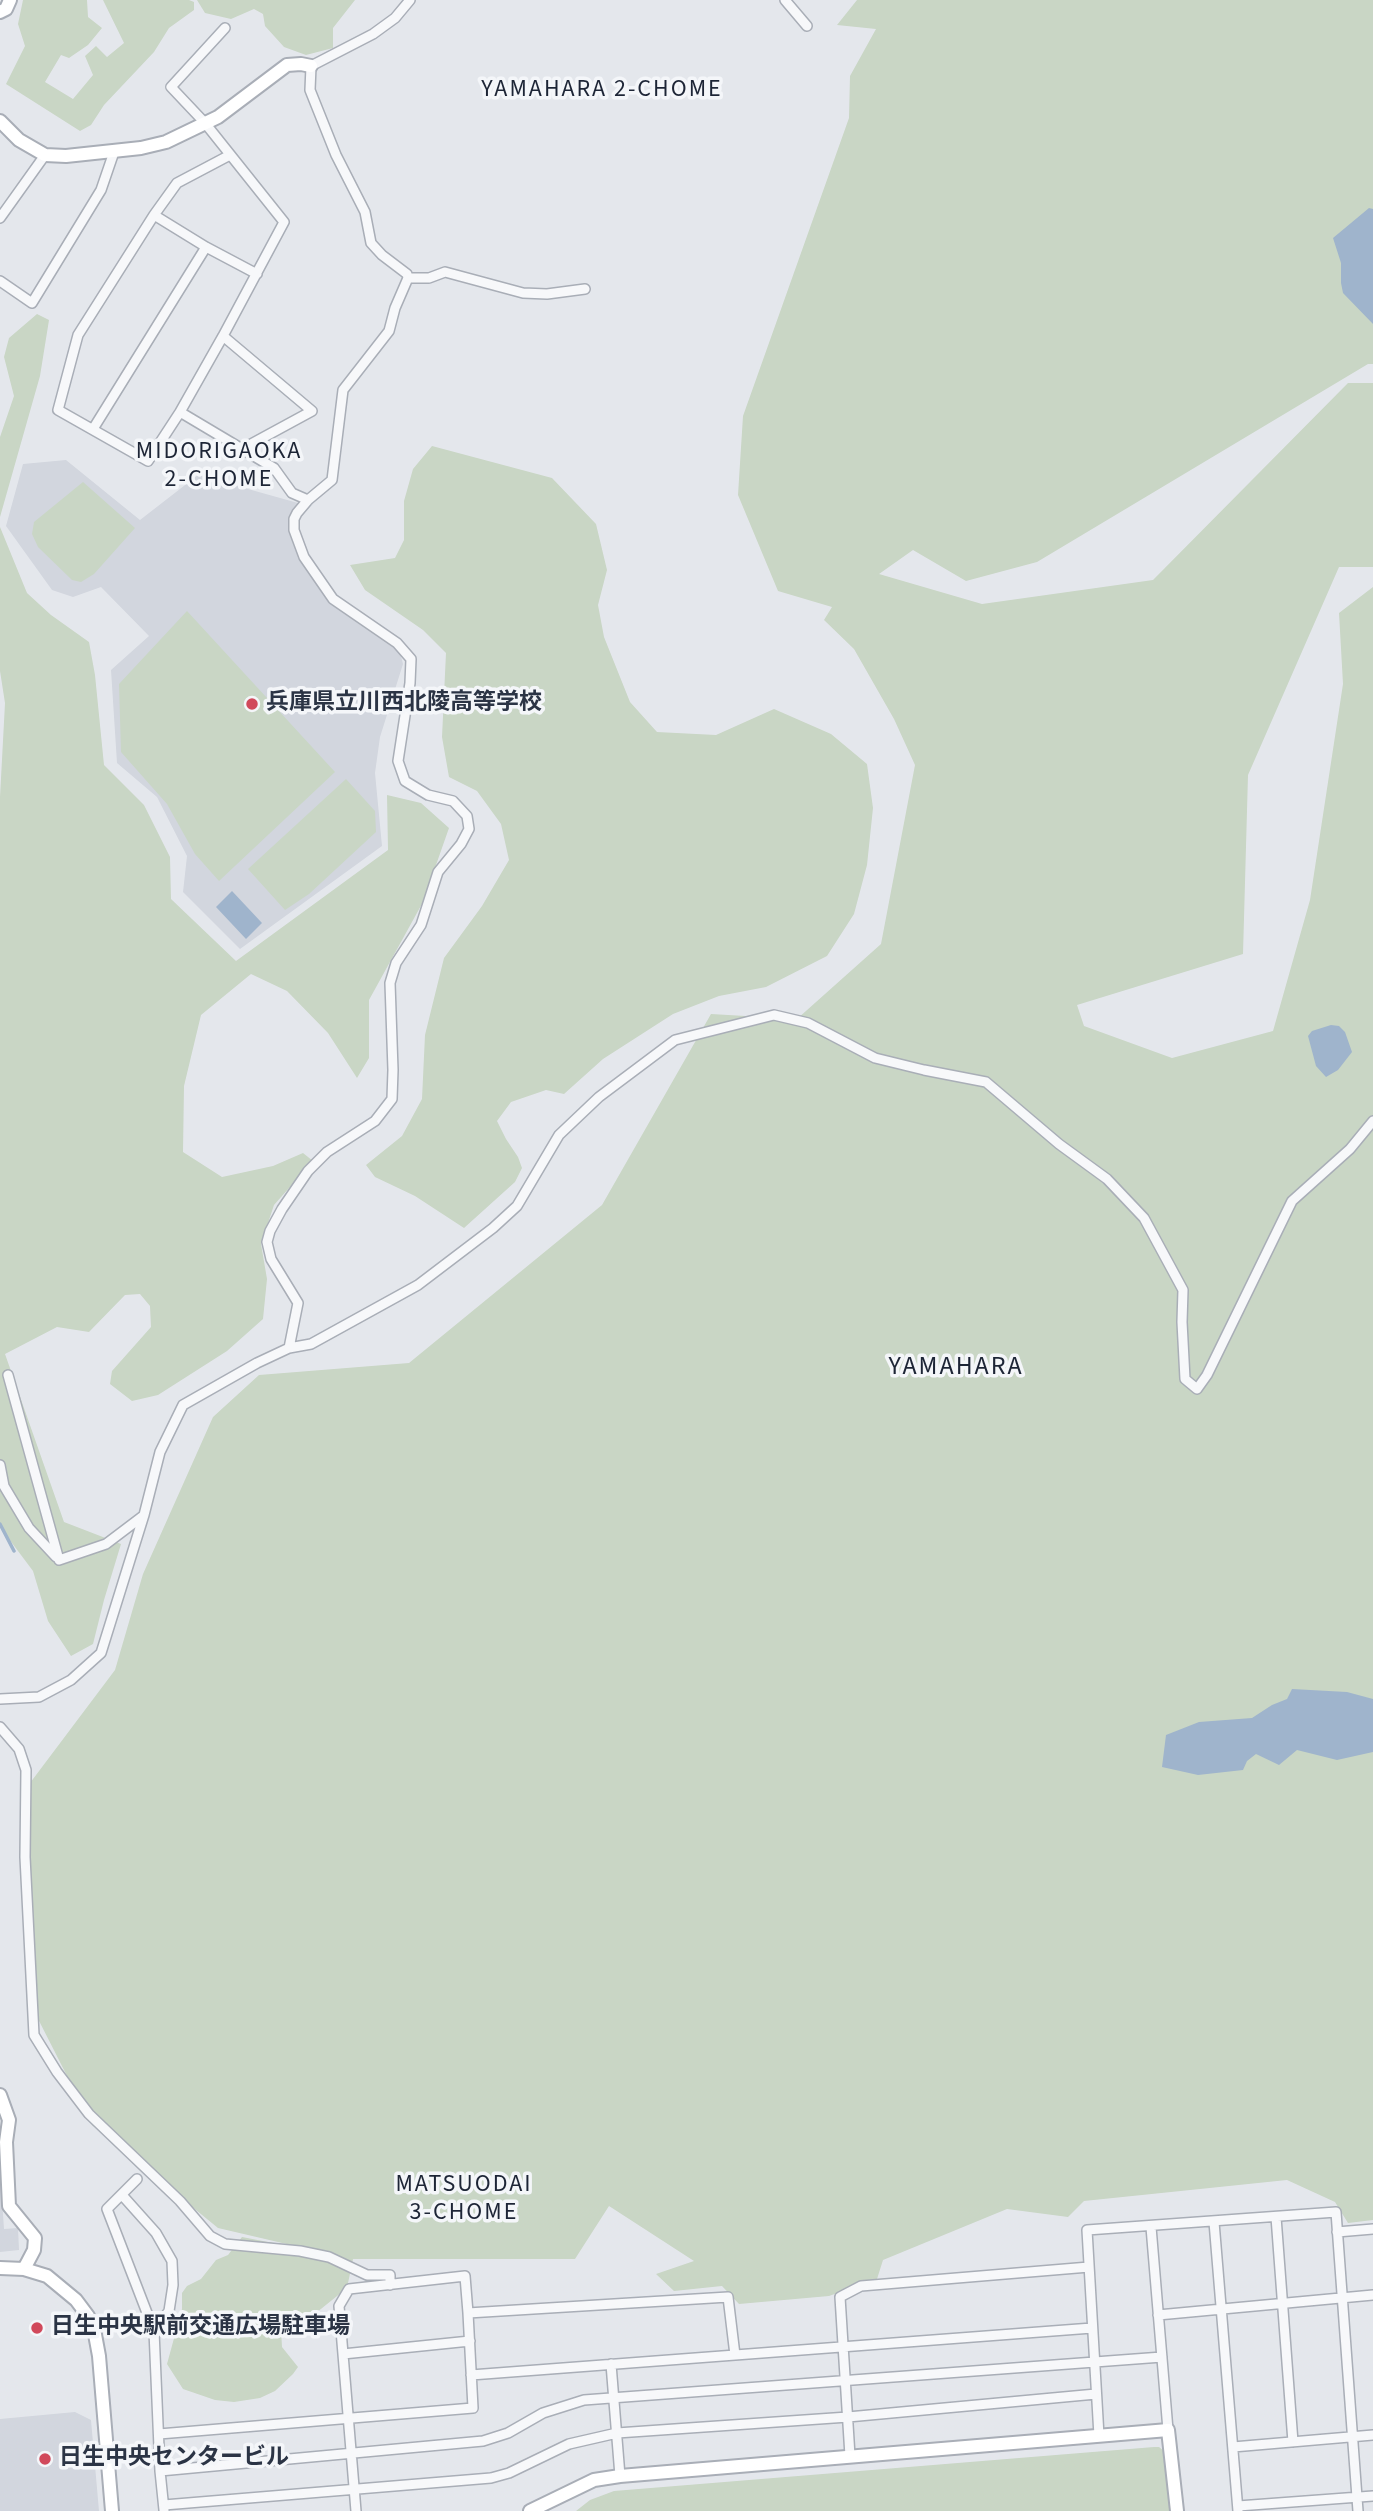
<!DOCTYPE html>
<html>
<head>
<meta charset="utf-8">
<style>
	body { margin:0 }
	canvas { display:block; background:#e4e7ec }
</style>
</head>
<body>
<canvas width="1373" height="2511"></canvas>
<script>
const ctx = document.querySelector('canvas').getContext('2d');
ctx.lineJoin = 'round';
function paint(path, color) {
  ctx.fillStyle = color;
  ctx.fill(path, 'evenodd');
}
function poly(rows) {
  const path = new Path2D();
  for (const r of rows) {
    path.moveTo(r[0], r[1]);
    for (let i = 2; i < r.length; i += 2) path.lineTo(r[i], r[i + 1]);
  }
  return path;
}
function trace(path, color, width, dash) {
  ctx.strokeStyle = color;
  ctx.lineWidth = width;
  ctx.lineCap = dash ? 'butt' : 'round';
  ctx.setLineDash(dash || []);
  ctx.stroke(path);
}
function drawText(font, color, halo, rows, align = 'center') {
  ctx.font = font + ' "Source Sans 3","Noto Sans JP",sans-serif';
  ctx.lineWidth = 7;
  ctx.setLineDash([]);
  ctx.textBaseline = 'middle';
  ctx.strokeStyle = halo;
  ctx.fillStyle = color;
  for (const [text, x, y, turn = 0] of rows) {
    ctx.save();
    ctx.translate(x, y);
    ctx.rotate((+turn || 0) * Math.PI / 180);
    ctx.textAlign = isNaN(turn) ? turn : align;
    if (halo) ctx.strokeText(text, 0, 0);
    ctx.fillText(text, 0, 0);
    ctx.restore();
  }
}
paint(poly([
	[66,460,140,520,198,475,298,503,289,521,293,544,326,598,399,648,403,664,380,737,375,773,382,846,240,949,183,892,187,856,157,797,117,763,111,670,149,636,101,587,73,597,52,590,6,526,23,464],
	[0,2170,4,2229,18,2228,19,2250,0,2252],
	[75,2412,91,2420,99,2511,0,2511,0,2419]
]), '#d2d6de');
paint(poly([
	[23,0,87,0,88,17,102,28,88,45,69,58,61,55,45,82,73,99,93,75,85,56,96,46,107,57,124,43,103,0,189,0,194,2,194,10,169,28,154,52,104,105,91,125,80,131,6,84,25,46,18,24],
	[197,0,355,0,333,28,333,48,306,55,284,47,265,26,263,14,254,9,231,19,205,13],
	[857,0,1373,0,1373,364,1368,364,1037,562,966,581,913,550,879,574,982,604,1153,580,1348,383,1373,383,1373,567,1339,567,1248,775,1243,954,1077,1005,1084,1026,1172,1058,1273,1031,1310,900,1343,684,1339,613,1373,587,1373,2220,1348,2223,1335,2202,1287,2180,1084,2201,1068,2217,1007,2209,883,2260,877,2279,829,2296,739,2304,722,2286,674,2291,656,2274,694,2261,609,2206,575,2259,353,2259,347,2288,306,2321,281,2330,282,2347,298,2367,293,2374,275,2391,260,2398,234,2402,215,2400,183,2389,167,2364,182,2309,182,2293,187,2286,201,2279,216,2260,228,2255,242,2237,325,2253,218,2228,92,2125,34,2011,24,1791,115,1670,143,1574,213,1417,259,1375,409,1363,602,1205,711,1014,797,1019,881,944,915,765,894,719,854,649,824,620,832,607,778,591,738,495,743,416,849,118,850,76,876,29,837,25],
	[37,314,49,320,40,376,0,517,0,437,14,396,4,357,9,338],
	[432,446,552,478,596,524,607,570,598,605,604,637,630,702,657,732,716,735,774,709,831,734,867,764,873,808,867,865,854,914,827,956,766,987,719,996,673,1014,603,1059,564,1094,546,1090,511,1102,497,1121,506,1139,518,1157,522,1168,515,1182,464,1228,415,1196,375,1177,366,1165,402,1136,422,1099,425,1035,444,958,482,906,509,860,501,824,477,791,449,777,442,737,446,653,423,630,365,590,350,565,395,558,404,540,404,501,413,469],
	[83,482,135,528,94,574,81,582,72,580,38,547,32,534,34,522],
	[0,527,27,593,51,615,89,642,95,675,104,765,144,805,170,857,171,899,236,961,388,850,387,795,421,803,449,828,423,902,369,1000,369,1058,357,1078,328,1033,287,991,251,974,201,1015,184,1086,183,1152,222,1177,273,1166,303,1153,313,1161,274,1205,261,1244,267,1279,263,1319,227,1351,158,1395,132,1401,110,1384,112,1371,151,1327,150,1306,140,1294,125,1295,89,1332,57,1327,5,1354,64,1522,121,1544,104,1600,93,1644,71,1656,48,1621,33,1571,0,1527,0,797,5,703,0,671],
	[187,611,335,772,219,881,195,854,167,804,121,752,119,684],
	[346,779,375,811,376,832,309,894,285,910,248,869],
	[1154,2447,1159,2447,1165,2452,1170,2511,576,2511,590,2500,614,2491]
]), '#c9d6c5');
paint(poly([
	[1369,208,1373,209,1373,324,1343,293,1341,283,1341,263,1333,238],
	[232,891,262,923,246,939,216,907],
	[1331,1025,1339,1026,1345,1032,1352,1052,1338,1070,1326,1077,1316,1066,1308,1036,1312,1031],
	[1292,1689,1347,1692,1373,1699,1373,1752,1337,1760,1297,1750,1279,1765,1256,1754,1247,1761,1243,1770,1198,1775,1162,1767,1166,1735,1199,1722,1252,1718,1272,1705,1287,1699]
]), '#9fb4cc');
trace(poly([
	[0,1524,14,1551]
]), '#9fb4cc', 3.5);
const street = poly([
	[785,0,807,26],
	[225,28,171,87,205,123,284,222,223,336,180,412,148,461,58,410,78,335,154,215,177,183,230,155],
	[154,215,206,247,257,274],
	[0,218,45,155],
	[408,278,407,274,382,255,371,243,365,212,336,155,310,90,311,66,373,34,395,18,410,0],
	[408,278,429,278,445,272,523,293,547,294,585,289],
	[0,281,32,303,101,190,114,152],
	[223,336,312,411,242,449],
	[180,412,274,468,292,493,308,500],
	[93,429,206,247],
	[289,1348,298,1303,271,1259,267,1242,270,1231,282,1209,308,1171,327,1152,375,1121,392,1099,393,1070,390,983,396,963,421,925,438,872,461,844,469,829,467,816,453,801,428,795,405,781,398,761,410,683,411,659,397,643,333,599,304,557,294,530,294,519,297,513,308,500,332,480,343,390,389,331,395,308,408,278],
	[8,1375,59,1560],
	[0,1465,4,1486,29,1528,56,1557],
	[59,1560,106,1544,143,1516],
	[0,1699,39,1697,71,1680,101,1653,144,1515,160,1452,183,1405,257,1363,289,1348,311,1344,418,1285,493,1228,517,1206,559,1135,599,1097,675,1040,774,1015,808,1023,875,1058,924,1070,986,1082,1059,1144,1107,1179,1144,1218,1183,1290,1182,1322,1185,1379,1197,1389,1207,1375,1292,1201,1350,1149,1373,1121],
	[0,1727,19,1749,26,1770,25,1857,34,2035,57,2072,89,2114,180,2201,210,2236,225,2244,300,2251,329,2257,367,2275,390,2275,390,2285],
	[137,2179,107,2209,154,2331,160,2471,164,2510],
	[122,2195,156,2233,172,2261,173,2285,169,2311,154,2331],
	[1276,2217,1293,2442],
	[1214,2222,1238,2511],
	[1151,2227,1168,2430],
	[1337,2232,1373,2229],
	[1158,2315,1373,2295],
	[343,2354,470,2341],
	[611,2364,620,2476],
	[471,2375,1092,2328],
	[159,2434,473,2408,468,2313],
	[1099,2436,1087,2230,1336,2212,1358,2511],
	[1233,2447,1373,2435],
	[850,2456,840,2297,861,2286,1089,2267],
	[160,2471,483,2441,508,2433,543,2413,584,2400,1162,2357],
	[164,2505,491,2478,509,2473,569,2444,617,2433,848,2417,1096,2394],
	[1238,2506,1373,2496],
	[356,2511,339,2306,349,2289,465,2276,468,2313,728,2297,735,2355]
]);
const secondary = poly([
	[0,12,6,9,10,0],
	[0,121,19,140,45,155,66,156,141,148,166,142,218,117,287,65,301,64,311,66],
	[0,2095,9,2120,6,2142,9,2206,35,2238,34,2250,24,2269],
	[0,2268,24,2269,47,2276,76,2300,88,2316,94,2329,99,2356,112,2511],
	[530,2511,594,2480,620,2476,1168,2430,1177,2511]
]);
trace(street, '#a9aeb7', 12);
trace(secondary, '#a9aeb7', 16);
trace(street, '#f7f8fa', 9);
trace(secondary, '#fff', 12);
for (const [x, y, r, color] of [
	[252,704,7,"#d1495b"],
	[37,2328,7,"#d1495b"],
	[45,2459,7,"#d1495b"]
]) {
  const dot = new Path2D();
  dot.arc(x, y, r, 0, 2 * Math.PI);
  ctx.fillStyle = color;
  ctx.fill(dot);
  trace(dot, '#f4f6f9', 2.5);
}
drawText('bold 23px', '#2b3445', '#f4f6f9', [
	["兵庫県立川西北陵高等学校",266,704],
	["日生中央駅前交通広場駐車場",51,2328],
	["日生中央センタービル",59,2459]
], 'left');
ctx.letterSpacing = '2px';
drawText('24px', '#1d2536', '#f4f6f9', [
	["YAMAHARA 2-CHOME",602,91],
	["MIDORIGAOKA",219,453],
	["2-CHOME",219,481],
	["MATSUODAI",464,2186],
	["3-CHOME",464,2214]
]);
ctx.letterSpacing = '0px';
ctx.letterSpacing = '2px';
drawText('26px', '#1d2536', '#f4f6f9', [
	["YAMAHARA",956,1368]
]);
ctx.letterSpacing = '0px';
</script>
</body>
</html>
